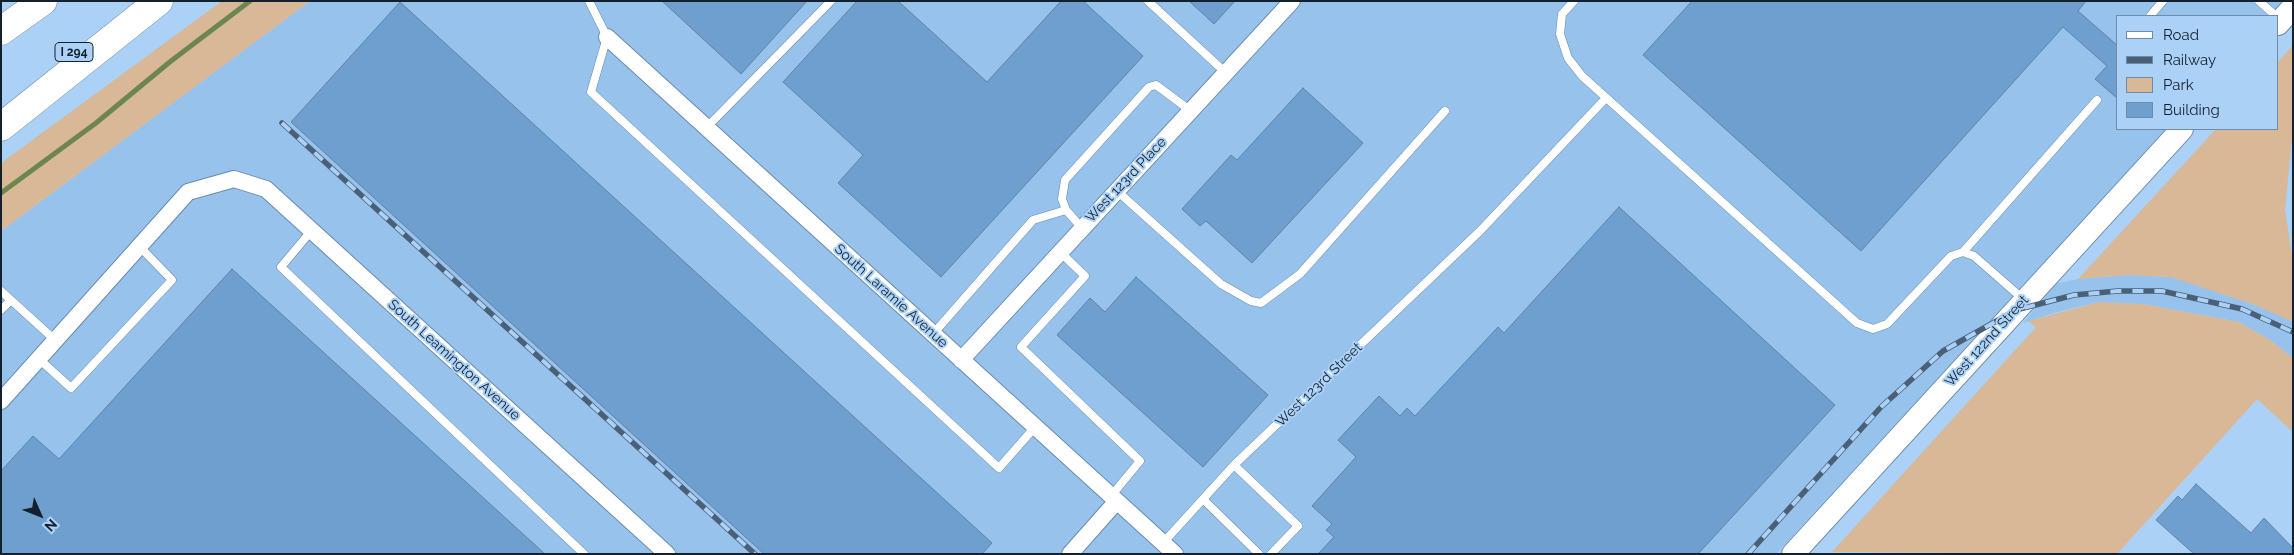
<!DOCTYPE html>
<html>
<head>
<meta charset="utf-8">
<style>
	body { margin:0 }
	#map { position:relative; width:2294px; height:555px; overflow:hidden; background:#acd1f7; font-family:Raleway,sans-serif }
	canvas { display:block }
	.frame { position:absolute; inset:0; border:2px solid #13212f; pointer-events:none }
	.legend { position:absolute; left:2116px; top:15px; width:162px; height:115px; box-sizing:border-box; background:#acd1f7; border:1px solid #6f8ba7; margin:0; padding:6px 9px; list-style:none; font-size:15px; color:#13212f }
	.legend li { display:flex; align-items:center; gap:10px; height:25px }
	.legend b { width:25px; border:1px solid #6f8ba7 }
	.north { position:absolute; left:15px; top:490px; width:50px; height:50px; -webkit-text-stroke:4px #acd1f7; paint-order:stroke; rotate:134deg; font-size:14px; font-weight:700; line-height:20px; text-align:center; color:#13212f }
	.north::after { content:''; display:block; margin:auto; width:18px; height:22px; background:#13212f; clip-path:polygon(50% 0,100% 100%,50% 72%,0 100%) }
</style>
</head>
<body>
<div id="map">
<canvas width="2294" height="555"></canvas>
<div class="frame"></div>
<ul class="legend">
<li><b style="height:6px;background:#fff"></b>Road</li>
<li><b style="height:6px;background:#4a6077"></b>Railway</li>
<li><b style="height:14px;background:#d8b897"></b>Park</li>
<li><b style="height:14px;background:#6f9fce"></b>Building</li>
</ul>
<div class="north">N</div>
</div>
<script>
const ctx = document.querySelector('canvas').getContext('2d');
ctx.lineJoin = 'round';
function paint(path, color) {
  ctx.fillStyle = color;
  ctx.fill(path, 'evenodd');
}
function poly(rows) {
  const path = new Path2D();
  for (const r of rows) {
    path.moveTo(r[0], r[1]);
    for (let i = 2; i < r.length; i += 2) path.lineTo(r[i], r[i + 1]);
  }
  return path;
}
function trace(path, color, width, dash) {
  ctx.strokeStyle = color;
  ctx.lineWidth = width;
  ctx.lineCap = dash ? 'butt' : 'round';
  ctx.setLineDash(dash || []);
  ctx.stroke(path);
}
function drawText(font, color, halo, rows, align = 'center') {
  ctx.font = font + ' Raleway,sans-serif';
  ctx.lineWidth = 4;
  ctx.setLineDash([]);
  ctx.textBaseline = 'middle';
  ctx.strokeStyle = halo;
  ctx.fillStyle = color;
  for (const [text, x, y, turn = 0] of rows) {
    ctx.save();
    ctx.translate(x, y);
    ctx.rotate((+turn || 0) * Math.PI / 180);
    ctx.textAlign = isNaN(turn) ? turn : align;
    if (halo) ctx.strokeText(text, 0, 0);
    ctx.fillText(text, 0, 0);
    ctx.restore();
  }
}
paint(poly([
	[310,1,2285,1,2271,16,2118,16,2118,129,2168,129,1776,554,1,554,1,231],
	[2128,275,2171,277,2211,289,2284,316,2293,322,2293,358,2270,340,2239,322,2143,304,2099,302,2057,312,2023,323,2055,284,2078,279]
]), '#97c2eb');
paint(poly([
	[222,1,310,1,1,231,1,163],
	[2293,45,2293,127,2285,210,2293,262,2293,322,2255,305,2171,277,2128,275,2078,279,2216,129,2278,129,2278,62],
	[2099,302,2143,304,2239,322,2270,340,2293,358,2293,432,2257,399,2117,554,1832,552,2036,327,2028,321]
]), '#d8b897');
trace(poly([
	[1,193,96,123,171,61,250,1]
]), '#6d864e', 5);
const building = poly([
	[662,1,807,1,741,74,662,1],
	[857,1,898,1,987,82,1061,1,1083,1,1143,56,941,277,838,183,863,155,783,82,857,1],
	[1189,1,1235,1,1214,24,1189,1],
	[1692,1,2086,1,2078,11,2118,46,2118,99,2095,79,2107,66,2063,27,1861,251,1643,55,1692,1],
	[400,2,992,543,982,554,764,554,291,122,400,2],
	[1303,88,1363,143,1252,263,1206,221,1200,226,1182,209,1231,155,1237,160,1303,88],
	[1619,207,1835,405,1698,554,1318,554,1334,537,1326,530,1332,524,1312,506,1356,457,1338,440,1379,396,1400,416,1407,408,1415,416,1498,327,1504,333,1619,207],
	[232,269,545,554,1,554,1,471,33,436,59,459,232,269],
	[1136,277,1268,395,1203,467,1057,335,1090,298,1105,312,1136,277],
	[2196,484,2251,533,2264,518,2293,548,2293,554,2194,554,2156,520,2178,496,2182,500,2196,484]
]);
paint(building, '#6f9fce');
trace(building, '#6083a6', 1);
const lane = poly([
	[589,1,607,37,591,92,999,468,1035,427],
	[1148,1,1226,73],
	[1574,1,1562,14,1560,34,1568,58,1582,76,1857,323,1873,329,1887,324,1951,256,1963,252,1974,256,2023,299],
	[2259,1,2276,16],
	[2150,16,2163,1],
	[706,128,831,1],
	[1117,191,1221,284,1251,301,1261,303,1300,274,1445,111],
	[1066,210,1062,199,1065,180,1149,87,1156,85,1191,111],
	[312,230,281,267,584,554],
	[1060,252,1085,276,1021,347,1140,461,1111,496],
	[1963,252,2097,100],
	[1,291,55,340],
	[1,310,11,300],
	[933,334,1033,220,1066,210,1082,228],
	[39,359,71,388,172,280,140,247],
	[1234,465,1298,526,1271,554],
	[1203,499,1259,554],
	[1163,543,1234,465,1480,231,1606,98]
]);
const street = poly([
	[607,37,1175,554],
	[961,360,1292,1],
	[1,401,188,192,234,179,266,189,667,554],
	[1070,554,1117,501]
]);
const secondary = poly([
	[2278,24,2293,7],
	[1793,554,2182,129]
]);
const highway = poly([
	[1,31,43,1],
	[1,127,159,1]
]);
trace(lane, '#688bae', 9);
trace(street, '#688bae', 18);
trace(secondary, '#688bae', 24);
trace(highway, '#688bae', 29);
trace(lane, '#fff', 8);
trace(street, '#fff', 16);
trace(secondary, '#fff', 22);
trace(highway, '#fff', 28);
const rail = poly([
	[282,123,755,554],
	[1748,554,1881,407,1943,351,2016,310,2074,295,2118,291,2162,291,2242,309,2293,332]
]);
trace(rail, '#4a6077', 5.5);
trace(rail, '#acd1f7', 4, [11]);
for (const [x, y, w] of [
	[74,52,38]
]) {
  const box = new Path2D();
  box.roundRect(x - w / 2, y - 9.5, w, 19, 4);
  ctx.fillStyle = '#acd1f7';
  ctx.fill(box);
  trace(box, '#13212f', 1);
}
drawText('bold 12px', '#13212f', null, [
	["I 294",74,52]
]);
drawText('14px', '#13212f', '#acd1f7', [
	["West 123rd Place",1126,180,-47],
	["South Laramie Avenue",891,296,42],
	["West 122nd Street",1987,341,-48],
	["South Leamington Avenue",454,360,42],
	["West 123rd Street",1319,385,-44]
]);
</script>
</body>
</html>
